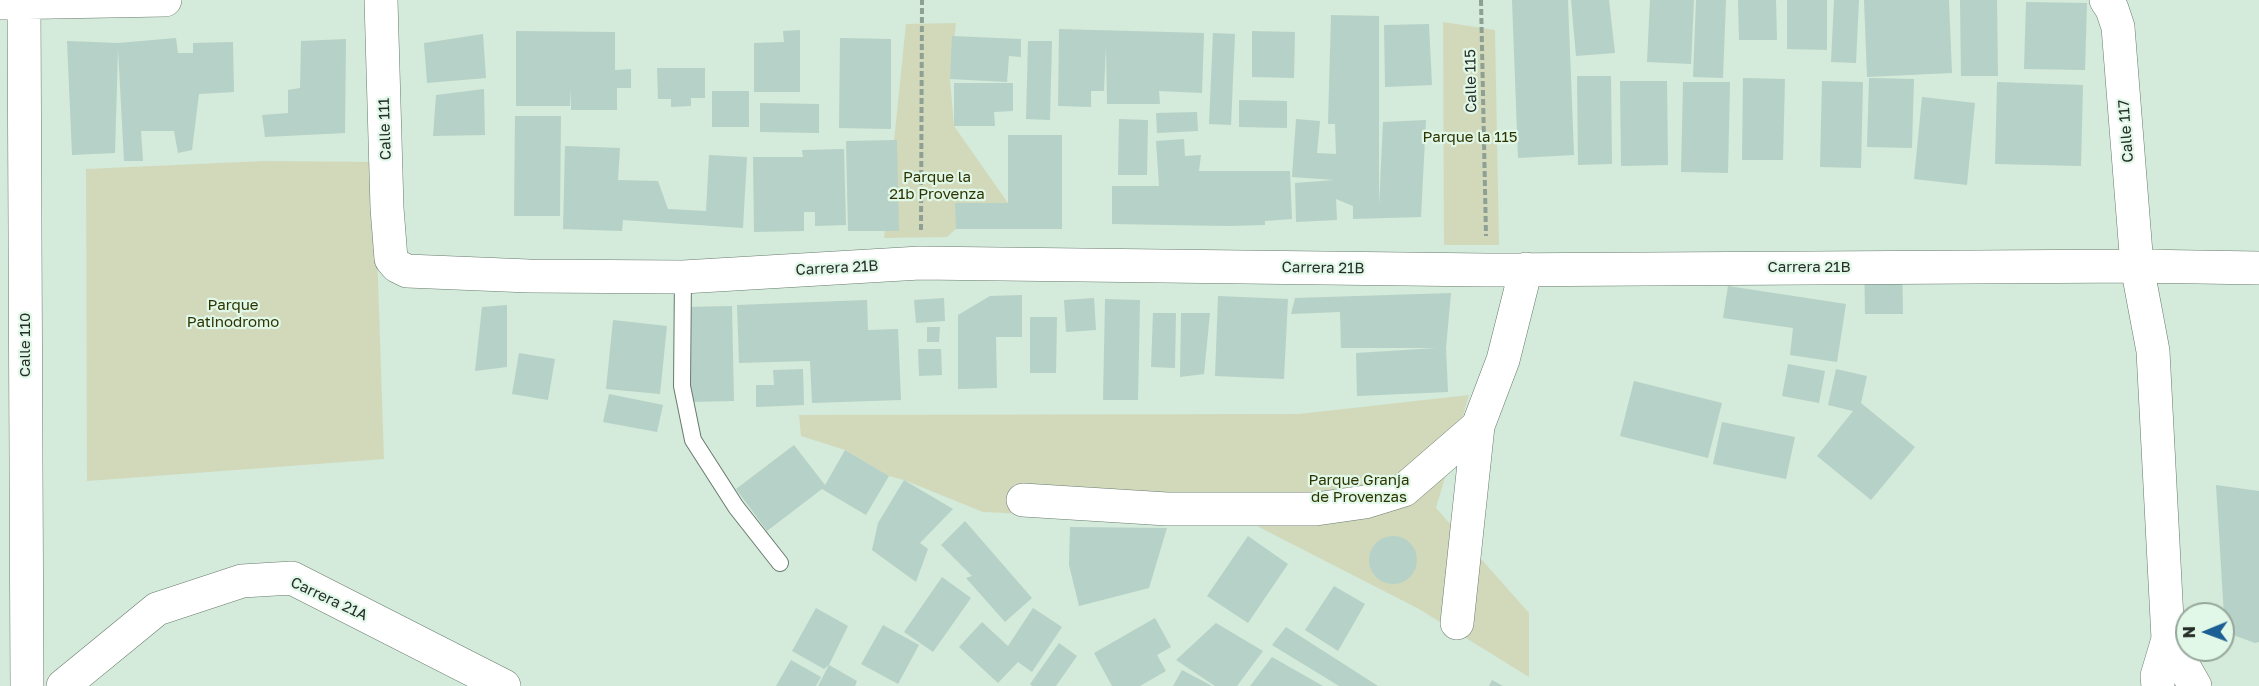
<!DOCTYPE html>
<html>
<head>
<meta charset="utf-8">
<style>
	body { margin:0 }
	#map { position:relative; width:2259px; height:686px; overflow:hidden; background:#d4eada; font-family:"Golos Text",sans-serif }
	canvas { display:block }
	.north { position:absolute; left:2175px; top:602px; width:60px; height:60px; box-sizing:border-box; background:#e1f7e7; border:2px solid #96a79b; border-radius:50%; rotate:269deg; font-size:16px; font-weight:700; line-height:24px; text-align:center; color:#252e28 }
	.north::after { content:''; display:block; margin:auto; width:21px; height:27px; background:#1b5f94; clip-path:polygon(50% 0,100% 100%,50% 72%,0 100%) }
</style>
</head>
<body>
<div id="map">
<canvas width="2259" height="686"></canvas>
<div class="north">N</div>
</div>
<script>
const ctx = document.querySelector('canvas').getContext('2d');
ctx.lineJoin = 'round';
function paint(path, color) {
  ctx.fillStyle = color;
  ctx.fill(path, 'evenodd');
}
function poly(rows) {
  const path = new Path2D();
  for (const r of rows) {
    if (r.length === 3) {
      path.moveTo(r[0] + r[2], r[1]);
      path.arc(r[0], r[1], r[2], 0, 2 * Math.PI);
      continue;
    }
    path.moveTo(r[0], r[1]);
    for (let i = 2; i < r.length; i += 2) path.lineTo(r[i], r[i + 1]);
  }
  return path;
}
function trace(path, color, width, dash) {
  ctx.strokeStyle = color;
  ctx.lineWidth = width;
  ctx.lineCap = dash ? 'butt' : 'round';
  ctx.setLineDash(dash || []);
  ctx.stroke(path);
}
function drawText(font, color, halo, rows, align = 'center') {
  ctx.font = font + ' "Golos Text",sans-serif';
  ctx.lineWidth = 4.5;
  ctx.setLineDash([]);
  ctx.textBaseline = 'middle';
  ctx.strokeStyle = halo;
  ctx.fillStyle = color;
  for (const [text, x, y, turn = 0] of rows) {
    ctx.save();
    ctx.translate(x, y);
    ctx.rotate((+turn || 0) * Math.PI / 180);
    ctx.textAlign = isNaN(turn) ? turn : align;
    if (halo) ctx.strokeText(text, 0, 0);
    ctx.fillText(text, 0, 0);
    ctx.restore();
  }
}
paint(poly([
	[1443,22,1495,30,1499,245,1444,245],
	[956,23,950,79,954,126,1008,203,956,229,947,237,884,238,906,24],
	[264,161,374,162,384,459,87,481,86,169],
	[1469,395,1436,508,1529,613,1529,677,1419,609,1253,524,983,512,904,480,889,476,845,450,801,436,799,415,1299,414]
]), '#d2d9bb');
paint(poly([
	[1512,0,1568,0,1574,155,1518,158],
	[1571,0,1609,0,1615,53,1576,56],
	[1650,0,1694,0,1691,64,1647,62],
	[1696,0,1726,0,1723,78,1693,77],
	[1738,0,1776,0,1777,40,1739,40],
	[1787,0,1827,0,1827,50,1787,49],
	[1834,0,1859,0,1856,63,1831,62],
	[1864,0,1949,0,1952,73,1867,77],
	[1960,0,1997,0,1998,76,1961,76],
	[2026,2,2087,3,2085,70,2024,69],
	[1331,15,1379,16,1379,206,1383,122,1426,120,1421,217,1353,219,1353,206,1336,199,1337,220,1296,222,1295,183,1334,180,1292,177,1296,119,1320,121,1317,153,1336,154,1335,124,1328,124],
	[1429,24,1432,85,1385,87,1384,25],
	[1059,29,1204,33,1202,93,1159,91,1160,104,1107,104,1106,46,1104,91,1091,91,1091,107,1058,106],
	[800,30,800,92,754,92,754,43,784,42,783,31],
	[516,31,615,32,615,70,631,69,631,88,617,88,617,110,571,110,571,88,570,106,516,106],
	[1252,31,1295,32,1294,78,1252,77],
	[1213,33,1235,34,1231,125,1209,124],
	[483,34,486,78,427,83,424,43],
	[952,36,1021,39,1021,57,1009,56,1007,82,950,79],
	[176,38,178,53,193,53,193,43,233,42,234,92,199,94,192,150,178,153,174,131,141,131,143,161,124,161,118,49,115,153,72,155,67,41,118,43],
	[840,38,891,39,891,129,839,128],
	[346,39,345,133,265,137,262,115,288,113,288,90,300,88,301,41],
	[1028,41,1052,41,1050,120,1026,119],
	[657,68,705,68,705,98,691,98,691,106,671,107,671,99,658,99],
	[1577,76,1611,76,1612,164,1578,165],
	[1743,78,1785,79,1783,160,1742,160],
	[1869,78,1914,79,1912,148,1867,147],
	[1620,81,1667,81,1668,165,1621,166],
	[1822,81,1863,82,1861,168,1820,167],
	[1683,82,1730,82,1728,173,1681,172],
	[1997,82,2083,85,2081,166,1995,164],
	[954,83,1013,83,1013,111,994,112,995,126,954,126],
	[484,89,485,135,433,136,436,95],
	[712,91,749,91,749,127,712,127],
	[1922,97,1975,103,1967,185,1914,179],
	[1239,100,1287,101,1287,128,1239,127],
	[760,103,819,104,819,133,760,132],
	[1197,112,1198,131,1157,133,1156,113],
	[515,116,561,116,560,216,514,216],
	[1119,119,1148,120,1147,175,1118,175],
	[1008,135,1062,135,1062,229,956,229,955,203,1008,203],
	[1184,139,1185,156,1201,155,1199,171,1290,171,1292,219,1265,221,1265,225,1228,226,1112,224,1112,186,1159,186,1156,141],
	[897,140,899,231,848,231,846,141],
	[565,146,620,148,618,180,658,181,668,209,706,211,709,155,747,157,743,228,623,220,622,231,563,229],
	[844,149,846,225,815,226,815,212,804,212,804,231,754,232,753,157,803,157,802,150],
	[1864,252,1902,252,1903,314,1865,314],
	[1728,286,1846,304,1837,362,1790,355,1793,328,1723,318],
	[1451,293,1446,348,1448,392,1357,396,1356,353,1436,348,1341,348,1340,312,1291,314,1295,298],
	[1022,295,1022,337,996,337,997,388,958,389,958,315,990,296],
	[1218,296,1288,299,1284,379,1215,376],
	[944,298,945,321,916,323,914,300],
	[1094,298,1096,330,1066,332,1064,300],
	[1105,299,1140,300,1138,400,1103,400],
	[867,300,868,330,898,329,901,400,812,403,810,361,739,363,737,305],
	[507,305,507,367,475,371,482,307],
	[732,306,734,401,688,402,686,307],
	[1153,313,1176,313,1175,368,1151,367],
	[1181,313,1210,313,1204,374,1180,377],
	[1030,317,1057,317,1056,373,1030,373],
	[613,320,667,326,660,394,606,389],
	[927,327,940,327,939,342,927,342],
	[918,349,941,349,942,375,919,376],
	[519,353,555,359,548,400,512,394],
	[1788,364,1825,371,1819,403,1782,396],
	[803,369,804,405,756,407,756,385,774,385,773,370],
	[1836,369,1867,376,1861,403,1915,447,1871,500,1817,456,1853,411,1828,405],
	[1634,381,1722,403,1708,458,1620,436],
	[609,394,663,405,657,432,603,422],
	[1722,422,1795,437,1786,479,1713,464],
	[794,445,825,485,845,450,889,476,866,515,822,489,767,531,736,489],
	[904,480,953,509,920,543,928,549,916,582,872,550,878,523],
	[2216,485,2259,491,2259,642,2255,643,2225,632],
	[965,521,1032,598,1005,622,966,578,972,576,941,545],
	[1070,527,1167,528,1149,588,1079,606,1069,565],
	[1248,536,1288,564,1248,623,1207,596],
	[1393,560,24],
	[942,577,971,598,933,652,904,632],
	[1334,586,1365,604,1338,651,1305,630],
	[816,608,848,626,829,665,824,669,792,651],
	[1033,608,1062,627,1032,672,1018,662,998,683,959,647,982,622,1008,646],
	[1155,618,1171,647,1157,655,1166,671,1140,686,1112,686,1094,653],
	[1216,623,1263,651,1237,686,1215,686,1176,660],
	[883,625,919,645,898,684,861,664],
	[1286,627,1378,686,1339,686,1272,645],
	[1059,643,1077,656,1056,686,1032,686,1030,684],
	[1272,657,1323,686,1250,686],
	[791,660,821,677,816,686,776,686],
	[829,665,857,681,855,686,818,686],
	[1182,670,1212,686,1173,686],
	[1492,680,1503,686,1489,686]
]), '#b6d1c7');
const lane = poly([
	[683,277,682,386,693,440,736,507,780,563]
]);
const street = poly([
	[381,0,387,208,391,259,397,266,407,271,529,276,683,277,920,263,1486,270,2137,266,2259,268],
	[2106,0,2112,9,2118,27,2137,266,2153,351,2168,639,2195,686],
	[0,3,165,0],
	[24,3,27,686],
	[1023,500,1167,509,1316,509,1365,502,1404,490,1478,426,1503,360,1526,269],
	[1457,623,1478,426],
	[63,686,157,609,242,581,292,578,504,686],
	[2158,686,2157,676,2168,639]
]);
trace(lane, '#677b6d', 18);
trace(street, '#677b6d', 34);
trace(poly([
	[1481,0,1486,236],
	[921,230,922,0]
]), '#8e9f93', 4, [6, 3]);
trace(lane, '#fff', 16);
trace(street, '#fff', 33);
drawText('15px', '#252e28', '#e1f7e7', [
	["Calle 115",1471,81,-91],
	["Calle 111",385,129,-92],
	["Calle 117",2126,131,-94],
	["Carrera 21B",1809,267],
	["Carrera 21B",837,268,-3],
	["Carrera 21B",1323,268,1],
	["Calle 110",25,345,-90],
	["Carrera 21A",329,599,25]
]);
drawText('15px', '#2d3400', '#e1f7e7', [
	["Parque la 115",1470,137],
	["Parque la",937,177],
	["21b Provenza",937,194],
	["Parque",233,305],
	["Patinodromo",233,322],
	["Parque Granja",1359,480],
	["de Provenzas",1359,497]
]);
</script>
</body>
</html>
